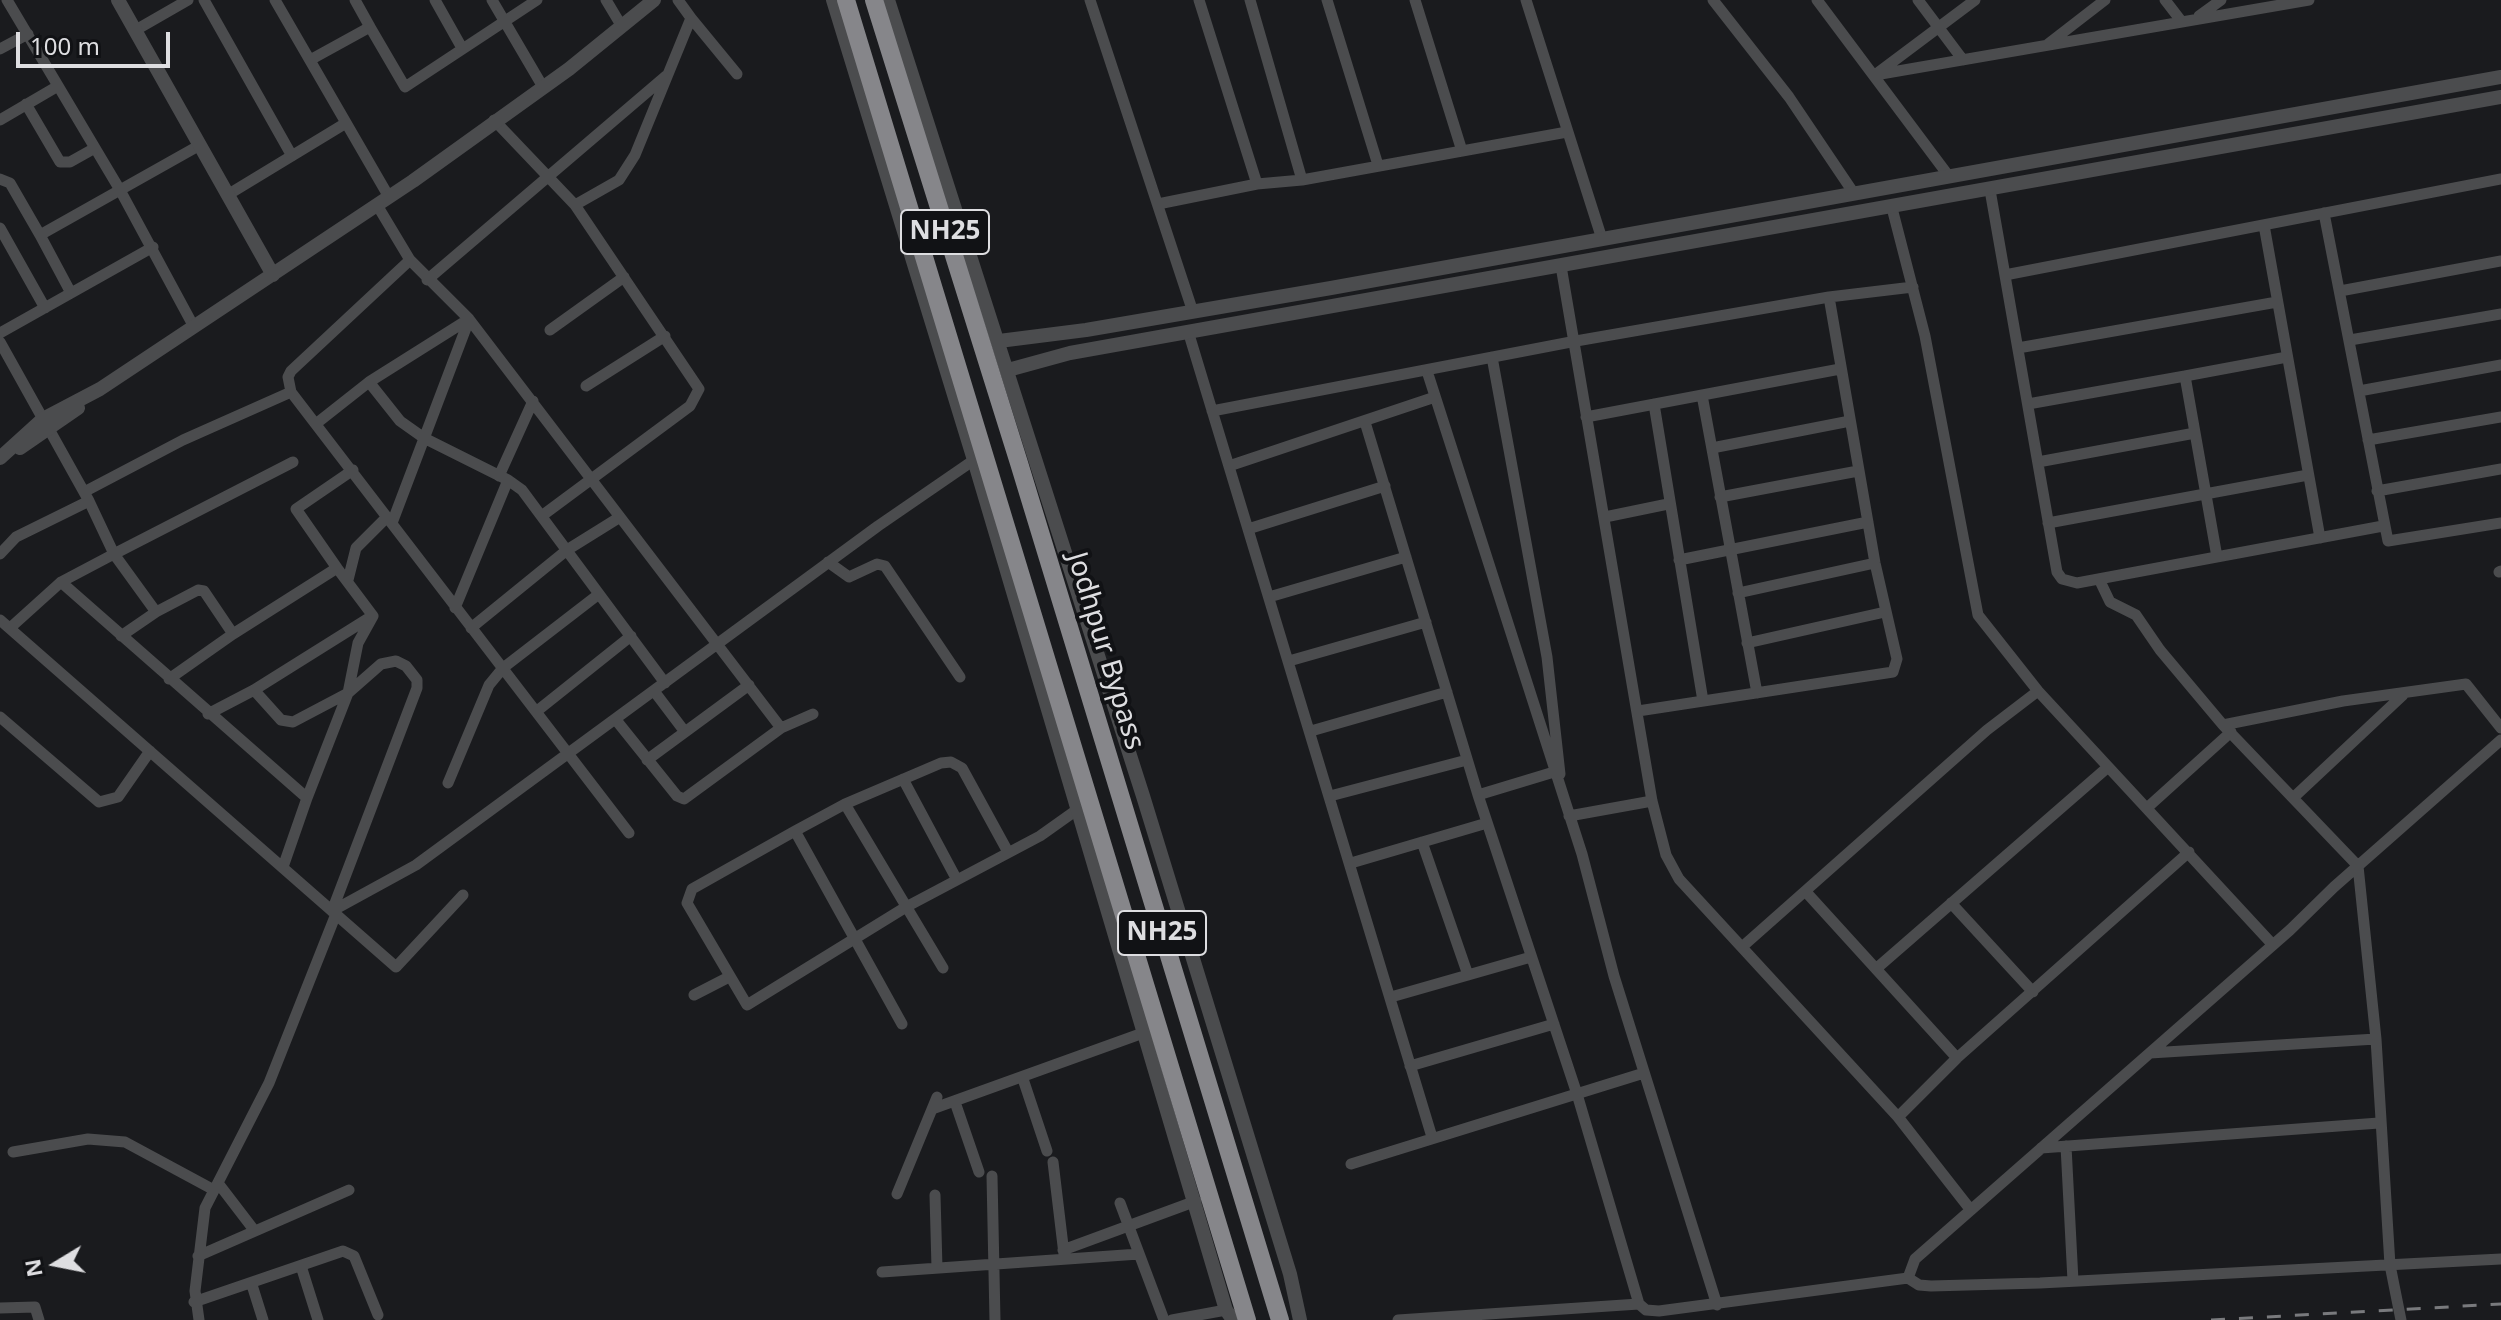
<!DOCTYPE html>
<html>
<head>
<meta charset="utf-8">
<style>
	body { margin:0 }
	#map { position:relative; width:2501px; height:1320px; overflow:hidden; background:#1a1b1e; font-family:"Noto Sans",sans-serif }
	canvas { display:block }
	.north { position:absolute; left:16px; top:1224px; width:80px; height:80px; -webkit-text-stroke:6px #111215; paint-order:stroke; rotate:260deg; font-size:22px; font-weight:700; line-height:32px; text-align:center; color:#dedee1 }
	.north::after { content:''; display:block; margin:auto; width:28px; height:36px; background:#dedee1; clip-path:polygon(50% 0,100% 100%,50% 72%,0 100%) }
	.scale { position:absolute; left:16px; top:32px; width:154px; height:36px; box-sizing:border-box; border:4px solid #dedee1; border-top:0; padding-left:10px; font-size:24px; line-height:28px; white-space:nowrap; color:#dedee1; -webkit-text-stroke:6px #111215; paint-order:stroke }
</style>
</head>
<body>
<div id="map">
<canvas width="2501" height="1320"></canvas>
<div class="north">N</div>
<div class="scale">100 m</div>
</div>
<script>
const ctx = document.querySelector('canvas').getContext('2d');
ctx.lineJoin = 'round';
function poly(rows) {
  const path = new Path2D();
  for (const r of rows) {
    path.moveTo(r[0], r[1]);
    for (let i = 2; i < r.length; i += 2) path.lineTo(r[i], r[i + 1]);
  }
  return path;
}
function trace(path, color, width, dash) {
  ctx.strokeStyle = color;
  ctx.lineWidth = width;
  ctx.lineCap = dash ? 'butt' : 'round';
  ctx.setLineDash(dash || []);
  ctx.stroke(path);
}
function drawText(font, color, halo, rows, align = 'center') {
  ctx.font = font + ' "Noto Sans",sans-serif';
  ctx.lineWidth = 8;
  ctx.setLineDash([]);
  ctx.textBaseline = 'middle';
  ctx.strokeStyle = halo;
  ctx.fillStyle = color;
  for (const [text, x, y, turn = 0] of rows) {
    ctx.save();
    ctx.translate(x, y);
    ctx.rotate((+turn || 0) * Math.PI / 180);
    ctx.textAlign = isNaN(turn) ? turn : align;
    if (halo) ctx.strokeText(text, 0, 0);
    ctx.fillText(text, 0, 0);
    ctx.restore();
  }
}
trace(poly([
	[7,0,120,190,194,327],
	[204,0,292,156],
	[275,0,389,197],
	[355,0,370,27],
	[435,0,462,48],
	[492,0,543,87],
	[606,0,621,25],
	[1090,0,1193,312],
	[1199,0,1257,184],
	[1250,0,1302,180],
	[1327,0,1378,165],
	[1415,0,1462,151],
	[1526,0,1602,239],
	[1713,0,1789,97,1853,192],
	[1817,0,1948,175],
	[1918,0,1963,60],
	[2165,0,2182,22],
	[2199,16,2221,0],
	[691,18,737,74],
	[141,27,188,0],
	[2048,44,2105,0],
	[0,49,28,34],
	[310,60,370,27,405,87,537,0],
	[1879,72,1975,0],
	[1875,75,2309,0],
	[26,104,60,162,70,162,95,148],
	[0,120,58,86],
	[494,120,575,205,699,389,690,406,543,515],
	[0,179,10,183,40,235,200,145],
	[1990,190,2057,572,2062,579,2077,583,2383,526],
	[234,191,346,123],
	[1158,204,1257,184,1302,180,1567,132],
	[575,205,619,180,635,155,691,18,678,0],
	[1892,208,1925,336,1978,615,2038,691,2273,945],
	[2324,213,2388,541,2501,523],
	[2264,225,2320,538],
	[0,228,45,308],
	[40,235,71,293],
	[1561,266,1652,801,1666,855,1679,879,1898,1117,1970,1209],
	[2005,275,2501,179],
	[427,280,666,76],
	[2340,291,2501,261],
	[469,319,620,517],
	[550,330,624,277],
	[1188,331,1432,1137],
	[0,333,153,247],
	[2350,340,2501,314],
	[0,342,43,419],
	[2018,348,2277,302],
	[1492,357,1547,657,1560,774],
	[1427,371,1582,854,1614,976,1717,1305],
	[369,382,400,421,424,438,508,480,522,490,665,683],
	[586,386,665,336],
	[2359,391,2501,365],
	[291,392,629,833],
	[1702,395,1757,693],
	[1654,404,1703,701],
	[2028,404,2185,376],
	[1212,411,1576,341,1829,297,1913,287],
	[1586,417,1840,369],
	[1365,422,1478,795,1577,1094,1639,1304],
	[317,423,369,382,469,319,410,260],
	[2368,440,2501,417],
	[1712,448,1850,421],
	[2038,462,2195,433],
	[1229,466,1435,397],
	[499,476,533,401],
	[2377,491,2501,469],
	[84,492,183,440,291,392,288,377,291,371,410,260,377,205],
	[1720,497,1858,471],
	[1605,517,1668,504],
	[392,523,469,320],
	[2048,523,2308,475],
	[1248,529,1385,486],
	[0,554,16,537,89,501,50,431],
	[2217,557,2185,376,2287,357],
	[1679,560,1868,522],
	[828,562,849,577,877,564,885,566,960,677],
	[337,568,296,509,353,470],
	[2499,572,2501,571],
	[2099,579,2110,602,2136,615,2160,650,2223,725],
	[348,580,356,548,387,517],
	[61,582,307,798,283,867],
	[1738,593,1875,563],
	[1269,597,1406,557],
	[455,608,508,480],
	[0,620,396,967,463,895],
	[10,628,61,582,114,554,89,501],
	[471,628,567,550,620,517,781,728],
	[233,634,337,568,373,616,358,643,348,693,293,722,281,720,254,690],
	[121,636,156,612],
	[1747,643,1885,612],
	[1289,661,1426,622],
	[169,679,233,634,204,591,198,590,156,612,114,554,293,462],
	[654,691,685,732],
	[537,711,631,636],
	[1638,711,1893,672,1897,659,1875,563,1829,297],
	[208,714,254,690,369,618],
	[0,717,99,802,118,797,150,751],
	[616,720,677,796,684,799,781,728,813,714],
	[1311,731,1447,692],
	[2501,740,2334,887,2290,930,1915,1259,1908,1278,1919,1285,1931,1286,2040,1283,2501,1259],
	[647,760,749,685],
	[903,779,957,880],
	[448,783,489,685,503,668,599,594],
	[1478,795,1554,772],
	[1330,796,1467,760],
	[307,798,348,693,381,664,396,661,406,666,417,680,417,688,332,911],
	[2293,798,2403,695],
	[845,804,943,968],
	[2148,807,2231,732],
	[1569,816,1652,801],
	[795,831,902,1024],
	[1422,842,1468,975],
	[1008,852,962,768,951,762,941,763,845,804,795,831,692,889,687,903,747,1005,906,907,1040,836,1078,809],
	[1351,863,1487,823],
	[1806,892,1957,1058],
	[1951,903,2033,992],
	[332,911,416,865,878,526,974,460],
	[1742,947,1987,730,2038,691],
	[1877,968,2108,767],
	[694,995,729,977],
	[1391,997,1531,957],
	[2150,1053,2376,1039],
	[1410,1066,1554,1024],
	[1023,1079,1047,1151],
	[955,1102,979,1172],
	[932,1109,1143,1033],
	[1898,1117,1957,1058,2189,852],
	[2066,1146,2073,1281],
	[2041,1148,2379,1123],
	[13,1152,88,1139,125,1142,214,1190],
	[1053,1162,1064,1254],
	[1351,1164,1644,1073],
	[992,1176,995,1320],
	[218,1183,254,1230],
	[897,1194,937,1097],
	[935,1195,937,1268],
	[1120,1203,1164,1320],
	[1063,1250,1196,1201],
	[198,1256,349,1190],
	[301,1266,318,1320],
	[882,1272,1139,1254],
	[252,1285,263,1320],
	[194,1302,343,1251,354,1256,378,1315],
	[0,1308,35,1307,39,1320],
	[199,1320,195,1291,205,1208,269,1083,336,914],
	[1172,1320,1226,1310],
	[1398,1320,1639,1304,1646,1310,1659,1311,1908,1278],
	[2401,1320,2390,1265,2376,1039,2358,866,2223,725,2343,701,2466,684,2501,728]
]), '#4b4c4e', 11);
trace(poly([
	[118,0,273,275],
	[833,0,974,460,1226,1310,1233,1320],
	[888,0,1143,796,1290,1274,1300,1320],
	[999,341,1086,330,1331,288,2501,77],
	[1008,370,1070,353,2501,97],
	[20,448,78,408],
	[0,458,43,419,100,389,413,181,569,69,654,0]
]), '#4b4c4e', 14);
trace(poly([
	[846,0,1247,1320],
	[874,0,1019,463,1280,1320]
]), '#86868a', 18);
trace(poly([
	[2211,1320,2501,1304]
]), '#797a7d', 3, [14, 14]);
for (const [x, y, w] of [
	[945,232,88],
	[1162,933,88]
]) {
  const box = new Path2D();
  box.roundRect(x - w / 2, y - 22, w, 44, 6);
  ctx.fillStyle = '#111215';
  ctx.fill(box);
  trace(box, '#dedee1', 2);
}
drawText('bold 26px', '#dedee1', null, [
	["NH25",945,232],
	["NH25",1162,933]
]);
drawText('28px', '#dedee1', '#111215', [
	["Jodhpur Bypass",1105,651,73]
]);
</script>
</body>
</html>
